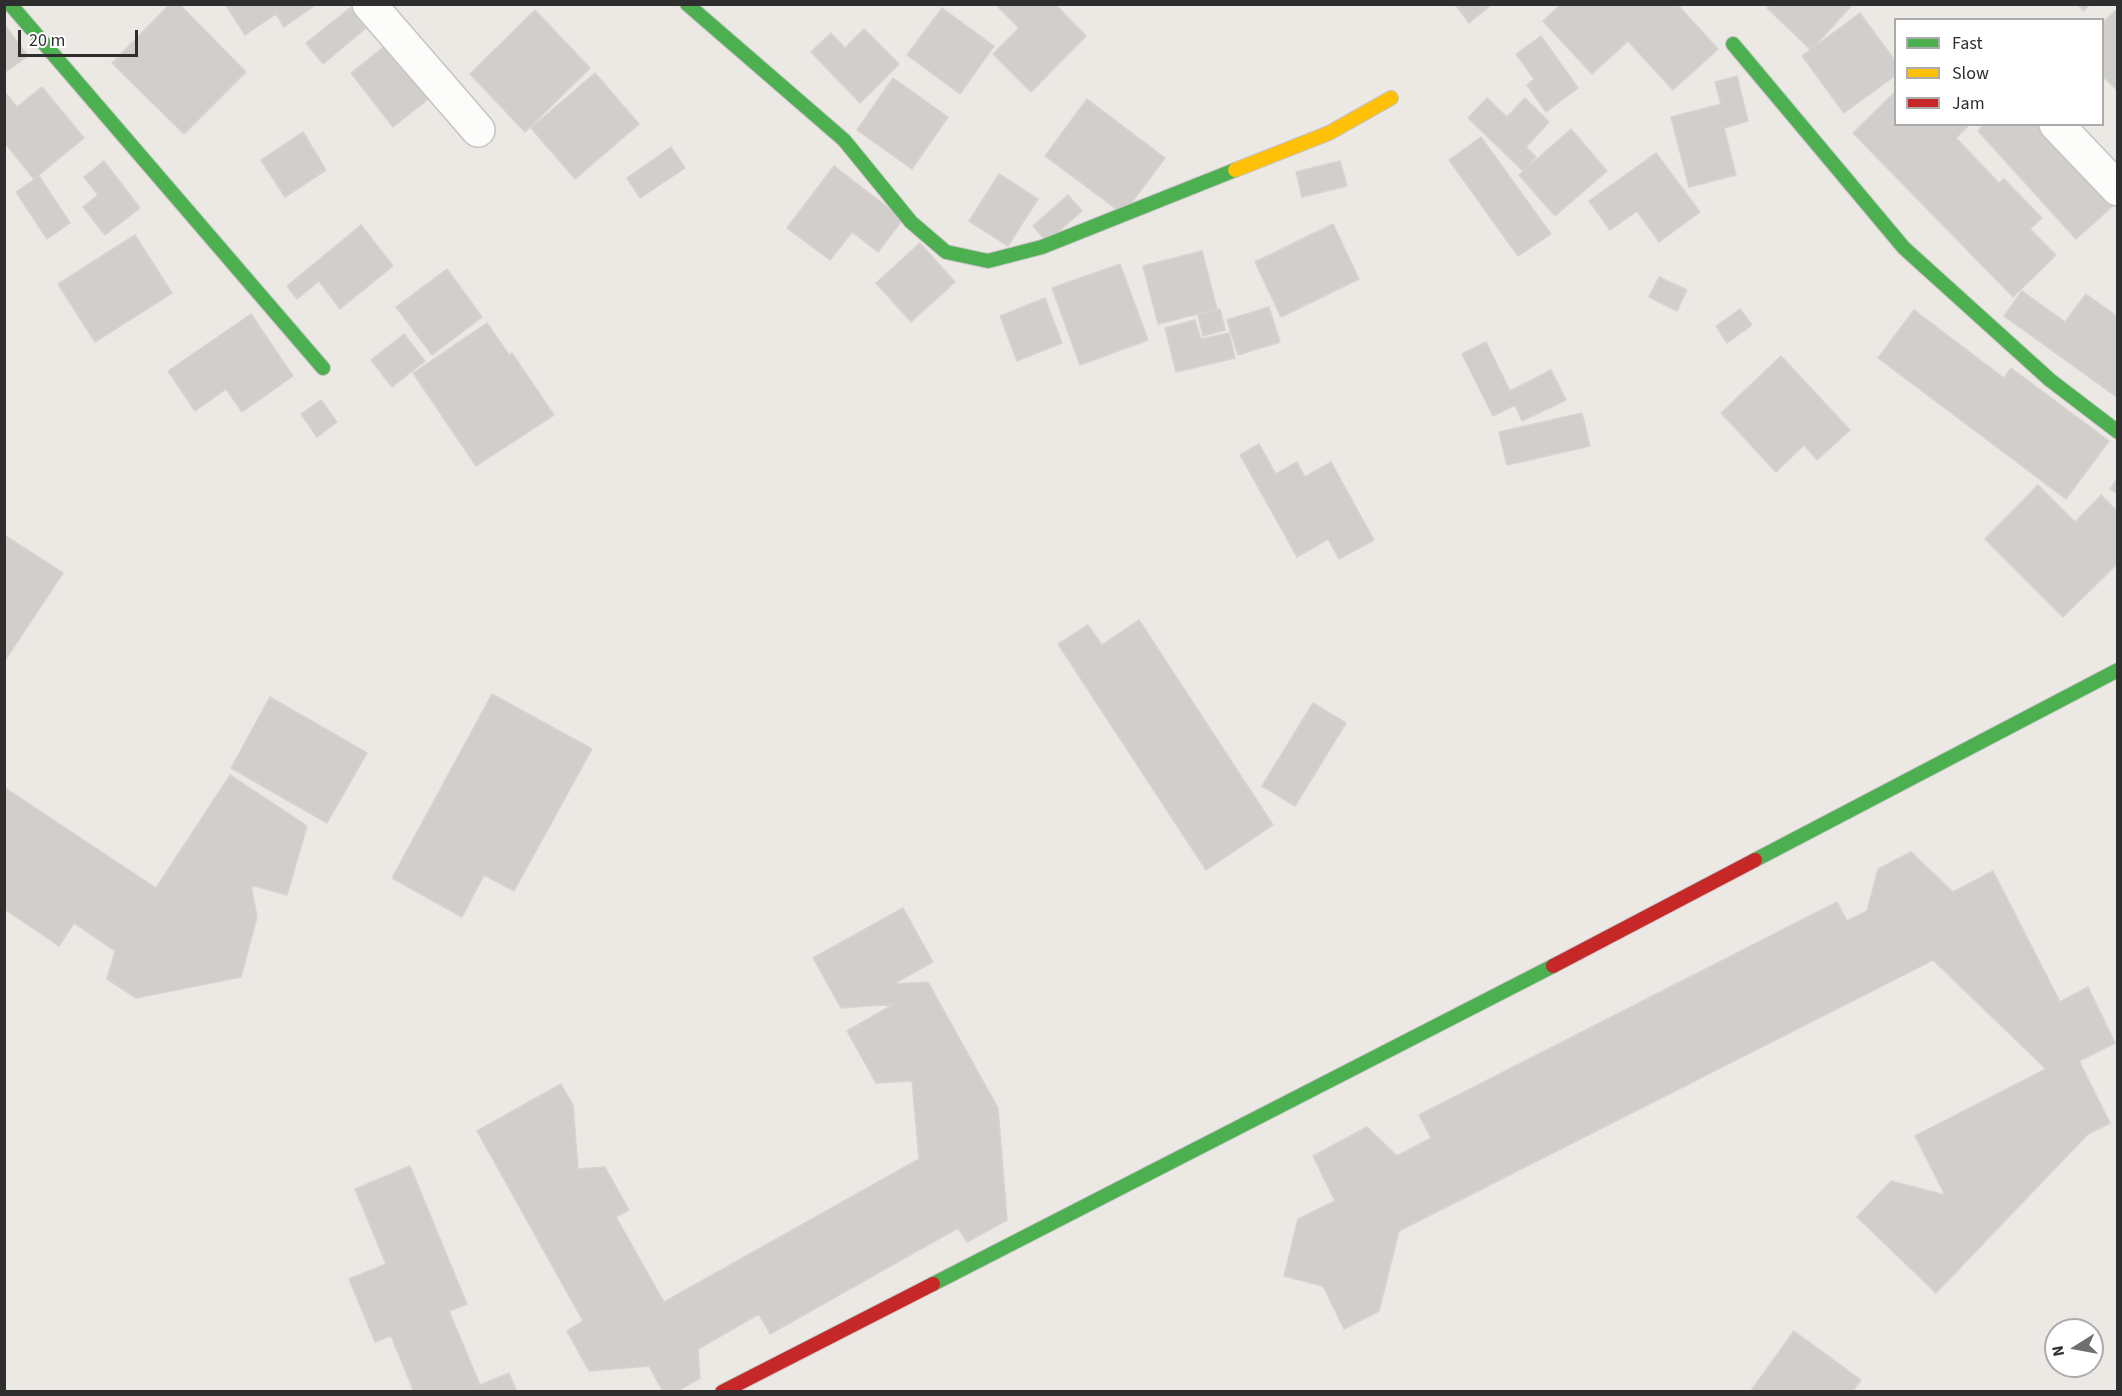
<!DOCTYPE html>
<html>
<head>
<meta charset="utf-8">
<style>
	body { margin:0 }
	#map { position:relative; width:2122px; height:1396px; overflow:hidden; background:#ece8e4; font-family:"Source Sans 3",sans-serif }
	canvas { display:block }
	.frame { position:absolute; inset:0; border:6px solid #2e2e2e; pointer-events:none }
	.legend { position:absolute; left:1894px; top:18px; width:210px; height:108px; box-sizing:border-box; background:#fff; border:2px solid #ababab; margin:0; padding:8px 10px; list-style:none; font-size:18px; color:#2e2e2e }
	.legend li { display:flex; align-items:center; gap:12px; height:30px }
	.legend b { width:30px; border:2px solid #ababab }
	.north { position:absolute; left:2044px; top:1318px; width:60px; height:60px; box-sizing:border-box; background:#fff; border:2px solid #ababab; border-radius:50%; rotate:259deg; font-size:16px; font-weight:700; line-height:24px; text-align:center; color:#2e2e2e }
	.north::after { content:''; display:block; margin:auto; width:21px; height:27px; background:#706f6e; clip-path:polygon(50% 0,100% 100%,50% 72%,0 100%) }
	.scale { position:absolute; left:18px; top:30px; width:120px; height:27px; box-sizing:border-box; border:3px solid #2e2e2e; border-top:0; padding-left:8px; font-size:18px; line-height:21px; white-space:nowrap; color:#2e2e2e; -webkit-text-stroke:4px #fff; paint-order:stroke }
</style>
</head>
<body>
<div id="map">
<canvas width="2122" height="1396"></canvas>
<div class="frame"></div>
<ul class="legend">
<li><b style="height:8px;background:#4caf50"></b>Fast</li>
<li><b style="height:8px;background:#ffc107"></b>Slow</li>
<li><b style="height:8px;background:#c62828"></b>Jam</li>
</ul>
<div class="north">N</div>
<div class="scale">20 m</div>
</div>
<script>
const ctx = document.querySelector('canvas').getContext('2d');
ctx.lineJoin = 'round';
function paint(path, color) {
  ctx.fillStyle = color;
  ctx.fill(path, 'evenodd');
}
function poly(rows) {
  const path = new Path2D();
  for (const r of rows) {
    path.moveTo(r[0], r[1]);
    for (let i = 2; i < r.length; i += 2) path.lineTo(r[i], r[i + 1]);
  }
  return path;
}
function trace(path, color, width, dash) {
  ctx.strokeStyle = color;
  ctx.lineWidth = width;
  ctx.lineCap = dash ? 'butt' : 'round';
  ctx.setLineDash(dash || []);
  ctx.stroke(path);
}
const building = poly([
	[170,4,179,4,246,72,184,134,112,63,170,4],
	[225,4,317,4,284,27,276,14,245,35,225,4],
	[1000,4,1055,4,1086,36,1031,92,993,54,1019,28,998,7,1000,4],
	[1455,4,1492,4,1469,23,1455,4],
	[1561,4,1677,4,1718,49,1673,90,1628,41,1592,74,1543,21,1561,4],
	[1771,4,1853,4,1811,50,1767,8,1771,4],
	[2077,4,2089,4,2084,11,2077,4],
	[350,8,366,28,323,64,306,43,350,8],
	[942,8,994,46,960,94,907,55,942,8],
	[2118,8,2118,91,2102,76,2102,23,2118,8],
	[535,10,590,68,525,132,470,74,535,10],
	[1860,13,1896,62,1896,75,1844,113,1802,56,1860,13],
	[4,24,28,56,4,73,4,24],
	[864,29,899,64,860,103,811,52,831,33,845,48,864,29],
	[1541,36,1578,88,1546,112,1527,85,1534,79,1516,54,1541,36],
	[389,43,431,97,393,127,351,73,389,43],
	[595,73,639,124,575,179,531,128,595,73],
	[1737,76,1748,121,1724,128,1736,175,1689,187,1671,117,1721,104,1715,82,1737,76],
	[893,78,948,117,912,169,857,130,893,78],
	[42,87,84,138,34,179,4,142,4,91,17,107,42,87],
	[1896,91,1896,124,1970,124,1956,138,1999,183,2004,179,2042,218,2030,229,2056,255,2013,297,1853,133,1896,91],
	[1487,98,1507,117,1525,98,1549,122,1526,147,1536,157,1523,171,1468,118,1487,98],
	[1087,99,1165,158,1123,214,1045,156,1087,99],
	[1984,124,2041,124,2114,205,2076,239,1978,131,1984,124],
	[1571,129,1607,171,1555,216,1519,175,1571,129],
	[303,132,326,170,285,197,261,160,303,132],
	[1481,137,1551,234,1518,256,1449,160,1481,137],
	[671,147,685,168,640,198,627,178,671,147],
	[1656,153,1700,212,1659,242,1637,211,1610,230,1589,201,1656,153],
	[104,161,140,208,105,235,83,207,98,195,84,177,104,161],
	[1340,161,1347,186,1302,197,1296,172,1340,161],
	[834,166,903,219,878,252,852,232,830,260,787,228,834,166],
	[999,174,1038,199,1008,246,969,221,999,174],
	[39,176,70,223,47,239,16,192,39,176],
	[1068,195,1082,211,1047,242,1033,226,1068,195],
	[1333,224,1359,279,1281,317,1255,262,1333,224],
	[361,225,393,266,340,309,319,281,297,299,287,286,361,225],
	[135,235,172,293,95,342,58,284,135,235],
	[920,243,955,282,911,322,876,283,920,243],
	[1202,251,1217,309,1158,324,1143,266,1202,251],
	[1120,264,1148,340,1080,365,1052,288,1120,264],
	[447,269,482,317,432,355,396,307,447,269],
	[1659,277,1687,290,1677,311,1649,297,1659,277],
	[2022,291,2065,322,2086,294,2118,317,2118,398,2004,316,2022,291],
	[1045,298,1062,343,1017,361,1000,316,1045,298],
	[1269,307,1280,342,1238,355,1227,320,1269,307],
	[1220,309,1225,330,1203,336,1198,315,1220,309],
	[1740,309,1752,325,1727,343,1716,326,1740,309],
	[1914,310,2004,378,2011,368,2109,441,2066,499,1878,358,1914,310],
	[251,314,293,376,242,412,226,389,195,411,168,371,251,314],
	[1195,320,1201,339,1229,333,1235,358,1176,372,1165,328,1195,320],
	[487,323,509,355,512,353,554,415,476,466,413,373,487,323],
	[404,334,425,361,392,387,371,360,404,334],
	[1486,342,1510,391,1551,370,1566,400,1522,421,1515,405,1493,416,1462,354,1486,342],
	[1781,356,1850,430,1817,460,1804,445,1776,472,1721,413,1781,356],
	[321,400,337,422,317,437,301,414,321,400],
	[1582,413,1590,446,1507,465,1499,432,1582,413],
	[1259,444,1276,474,1297,462,1305,477,1331,462,1374,540,1339,559,1328,539,1297,557,1240,455,1259,444],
	[2118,477,2118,494,2110,489,2118,477],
	[2038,485,2075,522,2101,495,2118,512,2118,563,2063,617,1985,539,2038,485],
	[4,535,63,573,4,662,4,535],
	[1139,620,1273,825,1206,870,1058,644,1088,625,1102,645,1139,620],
	[492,694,592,749,514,891,484,875,462,917,392,878,492,694],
	[270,697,367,753,327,823,231,768,270,697],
	[1313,703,1346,723,1295,806,1262,786,1313,703],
	[230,775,307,826,287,895,251,885,257,917,241,977,136,998,107,979,115,951,74,923,59,946,4,909,4,787,156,888,230,775],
	[1911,852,1953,892,1993,871,2060,1002,2088,987,2115,1043,2079,1061,2110,1123,2088,1134,1936,1293,1857,1217,1891,1181,1945,1195,1915,1136,2046,1069,1933,960,1399,1231,1379,1311,1344,1329,1323,1286,1284,1276,1298,1219,1335,1201,1313,1156,1367,1127,1397,1156,1431,1138,1419,1115,1837,902,1847,921,1867,911,1878,869,1911,852],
	[903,908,933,962,893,984,928,982,998,1108,1007,1220,967,1242,958,1228,770,1334,759,1314,698,1349,700,1378,676,1392,663,1392,649,1366,589,1371,567,1331,583,1321,477,1131,561,1084,573,1105,578,1169,605,1167,629,1210,616,1217,664,1302,919,1159,912,1081,876,1083,847,1031,894,1004,841,1008,813,958,903,908],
	[410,1166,467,1304,449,1311,480,1385,509,1373,517,1392,414,1392,391,1336,375,1342,349,1279,386,1264,355,1189,410,1166],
	[1794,1331,1861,1380,1852,1392,1750,1392,1794,1331]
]);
paint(building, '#d1cecb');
trace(building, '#d7d4d0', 1.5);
const street = poly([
	[369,4,478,130],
	[2056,124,2118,189]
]);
const fast = poly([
	[10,4,323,368],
	[687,4,844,140,911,222,946,252,988,261,1042,247,1235,170],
	[1733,44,1904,248,2050,380,2118,432],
	[1755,860,2118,670],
	[933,1284,1553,966]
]);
const slow = poly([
	[1235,170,1329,133,1391,98]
]);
const jam = poly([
	[1553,966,1755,860],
	[722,1392,933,1284]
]);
trace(street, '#c5c4c5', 36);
trace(fast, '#c5c4c5', 16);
trace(slow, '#c5c4c5', 16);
trace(jam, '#c5c4c5', 16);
trace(street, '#fcfcfb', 33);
trace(fast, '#4caf50', 14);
trace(slow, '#ffc107', 14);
trace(jam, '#c62828', 14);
</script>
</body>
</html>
